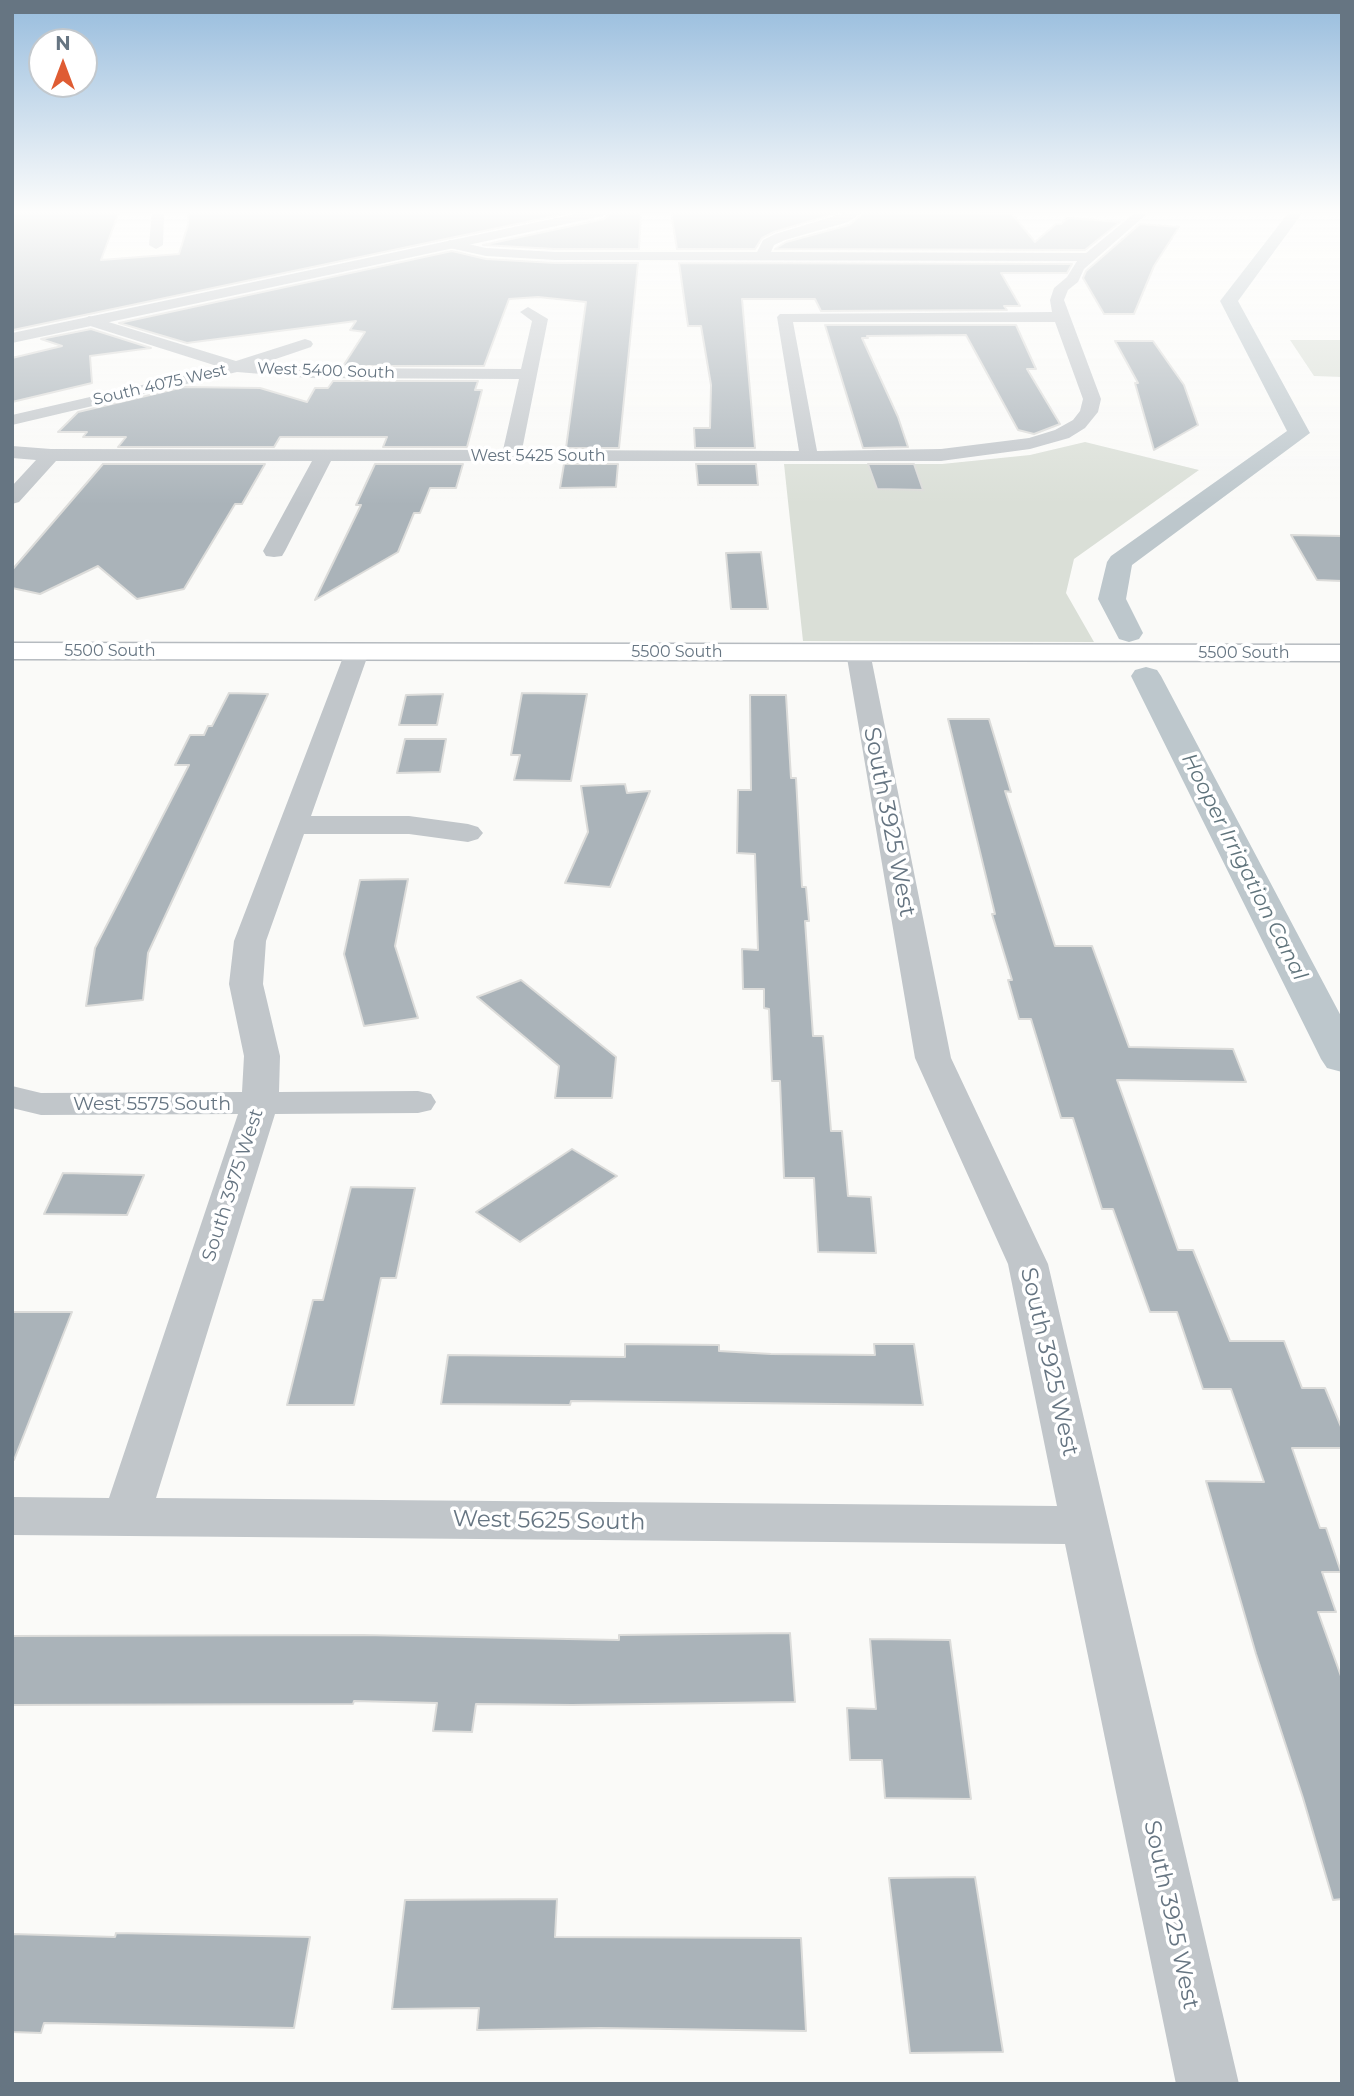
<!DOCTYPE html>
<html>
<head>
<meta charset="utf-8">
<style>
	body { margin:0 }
	#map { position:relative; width:1354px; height:2096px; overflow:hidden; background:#fafaf8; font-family:Montserrat,sans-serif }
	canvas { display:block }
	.frame { position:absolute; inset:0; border:14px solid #667582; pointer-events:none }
	.north { position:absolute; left:28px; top:28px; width:70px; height:70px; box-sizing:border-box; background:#fff; border:2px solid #c2c8cd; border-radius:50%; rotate:0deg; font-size:19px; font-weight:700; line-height:28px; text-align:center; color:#667582 }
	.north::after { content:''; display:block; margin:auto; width:24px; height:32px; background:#df5c33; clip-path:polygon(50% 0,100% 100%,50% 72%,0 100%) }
</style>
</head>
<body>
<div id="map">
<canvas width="1354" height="2096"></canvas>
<div class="frame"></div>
<div class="north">N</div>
</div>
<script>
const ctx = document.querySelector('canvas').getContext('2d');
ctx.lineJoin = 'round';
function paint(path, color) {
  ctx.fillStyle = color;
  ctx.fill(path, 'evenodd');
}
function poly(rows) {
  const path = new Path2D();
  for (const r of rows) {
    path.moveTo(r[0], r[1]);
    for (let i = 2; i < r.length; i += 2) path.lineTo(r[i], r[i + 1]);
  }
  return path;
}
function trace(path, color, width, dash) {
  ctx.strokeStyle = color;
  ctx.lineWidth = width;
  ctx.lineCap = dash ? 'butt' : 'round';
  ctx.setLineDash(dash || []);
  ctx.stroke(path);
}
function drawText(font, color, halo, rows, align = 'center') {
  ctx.font = font + ' Montserrat,sans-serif';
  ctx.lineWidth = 7;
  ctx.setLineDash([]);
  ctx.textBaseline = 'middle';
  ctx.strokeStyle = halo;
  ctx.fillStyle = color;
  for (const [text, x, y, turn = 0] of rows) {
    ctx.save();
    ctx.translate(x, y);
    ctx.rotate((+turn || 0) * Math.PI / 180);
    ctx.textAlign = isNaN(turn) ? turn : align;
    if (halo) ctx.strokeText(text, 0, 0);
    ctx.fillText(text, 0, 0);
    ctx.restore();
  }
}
paint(poly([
	[1290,340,1342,340,1342,377,1314,376],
	[1085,442,1199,470,1074,559,1066,593,1094,642,803,641,784,464,942,464,1030,455]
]), '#dadfd7');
paint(poly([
	[1289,212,1303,212,1238,301,1310,433,1132,565,1126,599,1143,633,1139,639,1129,642,1119,639,1098,599,1107,562,1111,556,1287,431,1220,301,1289,212],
	[1146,667,1157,670,1161,676,1342,1018,1342,1072,1327,1068,1321,1059,1131,676,1135,670,1146,667]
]), '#bdc7cc');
const building = poly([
	[12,212,119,212,101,260,179,254,188,225,188,212,574,212,13,330,12,212],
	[612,212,641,212,639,249,555,249,483,245,604,219,612,212],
	[671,212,840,212,774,232,762,238,755,249,677,249,671,212],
	[865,212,1012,214,1035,242,1056,224,1061,224,1068,218,1120,222,1085,250,775,249,786,242,849,225,865,212],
	[1140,224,1179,227,1154,266,1134,314,1104,314,1083,278,1086,271,1140,224],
	[452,251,486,259,555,263,638,263,619,448,566,448,586,302,538,297,509,299,484,366,343,366,365,332,350,330,356,321,187,343,119,323,452,251],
	[679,263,1072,264,1067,273,1001,273,1020,306,1004,306,1007,310,821,311,815,299,742,299,755,448,695,448,694,428,710,428,711,385,701,326,688,326,679,263],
	[825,325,1016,325,1036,369,1027,369,1060,424,1034,434,1018,430,966,335,867,336,868,338,862,338,898,417,908,447,863,448,825,325],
	[91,329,151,348,90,356,92,383,12,402,12,358,62,346,41,339,91,329],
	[1115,341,1153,341,1184,385,1198,425,1154,450,1135,383,1138,383,1115,341],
	[333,381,478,381,475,390,482,390,467,447,383,447,387,437,280,437,274,447,118,447,126,437,83,437,87,432,58,432,78,412,184,387,260,388,307,402,315,388,328,388,333,381],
	[103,464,265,464,242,504,235,504,184,589,137,599,98,566,40,594,12,588,12,570,103,464],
	[375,464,463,464,456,488,430,488,420,513,414,513,398,552,315,600,361,505,356,505,375,464],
	[564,464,618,464,616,487,560,488,564,464],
	[696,464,756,464,758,485,698,485,696,464],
	[868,464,914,464,923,490,877,489,868,464],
	[1291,535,1342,536,1342,581,1317,580,1291,535],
	[761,552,768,609,731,609,726,553,761,552],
	[229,693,268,694,148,953,143,1000,86,1006,95,948,189,765,175,765,190,735,204,735,208,726,212,726,229,693],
	[522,693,587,694,571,781,514,780,520,755,511,755,522,693],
	[443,694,437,725,399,725,406,695,443,694],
	[750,695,786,695,791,778,796,778,802,887,806,887,809,921,805,921,813,1036,823,1036,831,1131,842,1131,848,1196,871,1197,876,1253,818,1252,814,1178,784,1178,780,1081,772,1081,769,1009,764,1008,764,989,743,989,742,949,758,950,755,854,737,853,738,790,751,790,750,695],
	[948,719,989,719,1011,792,1005,791,1055,946,1092,946,1129,1047,1233,1049,1246,1082,1117,1080,1178,1250,1193,1250,1230,1341,1284,1341,1302,1388,1325,1388,1342,1429,1342,1448,1292,1448,1320,1528,1326,1528,1341,1572,1322,1572,1336,1612,1318,1612,1342,1679,1342,1899,1333,1900,1303,1798,1256,1654,1206,1481,1264,1482,1231,1389,1203,1389,1177,1312,1150,1312,1113,1209,1102,1209,1073,1118,1061,1118,1031,1019,1019,1019,1008,980,1012,980,992,914,995,914,948,719],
	[405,739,446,739,440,772,397,773,405,739],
	[625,784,627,793,650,791,610,887,565,883,588,832,581,786,625,784],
	[408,879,395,946,418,1018,364,1026,344,954,360,880,408,879],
	[521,980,616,1057,612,1098,555,1098,559,1066,477,997,521,980],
	[572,1149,617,1176,520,1242,476,1212,572,1149],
	[63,1173,144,1175,127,1215,44,1214,63,1173],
	[351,1187,415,1188,396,1278,381,1278,354,1405,287,1405,313,1300,323,1300,351,1187],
	[12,1312,72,1312,14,1460,12,1460,12,1312],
	[625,1344,719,1345,719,1351,771,1354,875,1355,874,1344,914,1344,923,1405,571,1401,570,1405,441,1404,448,1355,625,1357,625,1344],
	[790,1633,795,1702,572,1705,476,1704,472,1732,433,1731,437,1703,354,1701,353,1704,12,1705,12,1636,363,1635,619,1640,619,1635,790,1633],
	[870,1639,950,1640,971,1799,885,1798,882,1760,850,1760,847,1708,876,1709,870,1639],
	[975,1877,1003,2052,910,2053,889,1878,975,1877],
	[557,1899,555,1937,801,1938,806,2031,600,2028,477,2030,479,2008,392,2009,405,1900,557,1899],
	[116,1933,310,1937,294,2028,44,2023,41,2033,12,2032,12,1934,115,1937,116,1933]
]);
paint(building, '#aab3b9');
trace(building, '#dcdcda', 2);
const secondary = poly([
	[12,643,1342,645,1342,661,12,659,12,643]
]);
trace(secondary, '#b6bbc0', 3);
paint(poly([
	[152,212,164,212,163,245,156,249,149,245,152,212],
	[848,212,863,212,848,222,785,240,774,245,771,252,1086,253,1136,212,1149,212,1084,269,1078,282,1068,290,1064,300,1101,399,1098,412,1085,428,1069,438,1030,449,941,461,331,461,285,551,282,556,274,557,266,556,263,551,312,461,56,461,19,502,12,504,12,486,36,460,12,458,12,446,51,449,503,450,519,379,310,378,237,372,12,425,12,415,220,367,84,324,81,321,89,316,236,361,305,339,311,341,313,344,311,347,261,364,310,368,521,369,532,321,520,312,528,307,548,319,522,450,799,451,777,317,780,314,1052,312,1050,300,1054,288,1067,277,1077,261,555,260,486,256,445,247,443,244,450,240,486,248,555,252,757,252,763,240,775,234,848,212],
	[793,322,1055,322,1083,399,1080,411,1073,420,1055,430,1029,438,941,449,817,451,793,322],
	[357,645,366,647,369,652,311,816,409,816,468,824,478,827,483,833,478,839,468,842,409,834,304,834,266,941,263,984,280,1056,279,1092,418,1091,431,1094,436,1102,431,1110,418,1113,275,1114,156,1498,1057,1506,1008,1264,915,1058,846,652,849,647,858,645,867,647,870,652,951,1058,1048,1264,1239,2084,1176,2084,1065,1544,12,1535,12,1497,109,1498,238,1114,41,1115,12,1108,12,1086,41,1093,242,1092,244,1056,229,984,234,941,345,652,348,647,357,645]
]), '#c1c6ca');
paint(poly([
	[585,212,610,212,603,216,12,343,12,333,585,212]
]), '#c1c6ca');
paint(secondary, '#fff');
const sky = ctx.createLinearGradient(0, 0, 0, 505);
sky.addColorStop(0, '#97bcdd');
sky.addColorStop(0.42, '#fdfdfc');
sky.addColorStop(1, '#fdfdfc00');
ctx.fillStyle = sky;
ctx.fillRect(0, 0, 1354, 505);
drawText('16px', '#667582', '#fff', [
	["West 5400 South",326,371,2],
	["South 4075 West",160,385,-13],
	["West 5425 South",538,456],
	["5500 South",110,651],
	["5500 South",677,652],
	["5500 South",1244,653]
]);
drawText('19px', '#667582', '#fff', [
	["West 5575 South",152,1104],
	["South 3975 West",233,1185,-72]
]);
drawText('italic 21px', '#60747c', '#fff', [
	["Hooper Irrigation Canal",1244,867,63]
]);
drawText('23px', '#667582', '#fff', [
	["South 3925 West",889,822,79],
	["South 3925 West",1049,1362,77],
	["West 5625 South",549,1521,1],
	["South 3925 West",1171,1915,78]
]);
</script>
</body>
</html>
